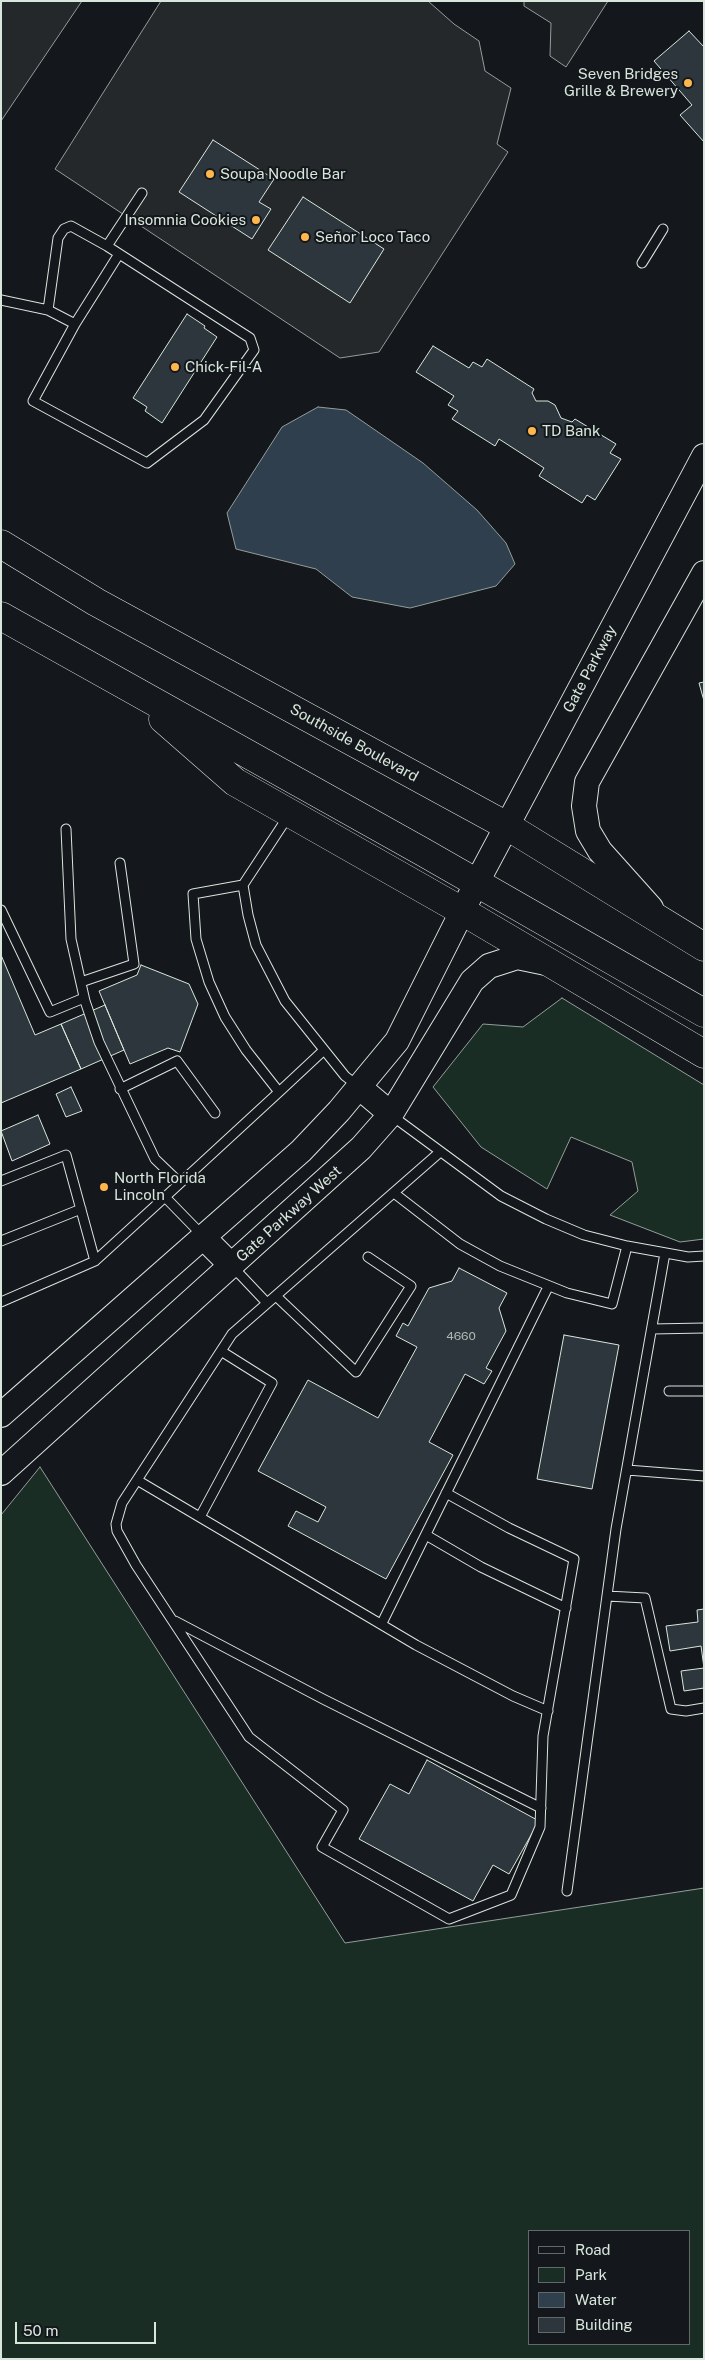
<!DOCTYPE html>
<html>
<head>
<meta charset="utf-8">
<style>
	body { margin:0 }
	#map { position:relative; width:705px; height:2360px; overflow:hidden; background:#14181c; font-family:"Public Sans",sans-serif }
	canvas { display:block }
	.frame { position:absolute; inset:0; border:2px solid #d8e6dc; pointer-events:none }
	.legend { position:absolute; left:528px; top:2230px; width:162px; height:115px; box-sizing:border-box; background:#14181c; border:1px solid #626a69; margin:0; padding:6px 9px; list-style:none; font-size:15px; color:#d8e6dc }
	.legend li { display:flex; align-items:center; gap:10px; height:25px }
	.legend b { width:25px; border:1px solid #626a69 }
	.scale { position:absolute; left:15px; top:2322px; width:141px; height:22px; box-sizing:border-box; border:2px solid #d8e6dc; border-top:0; padding-left:6px; font-size:15px; line-height:18px; white-space:nowrap; color:#d8e6dc; -webkit-text-stroke:4px #14181c; paint-order:stroke }
</style>
</head>
<body>
<div id="map">
<canvas width="705" height="2360"></canvas>
<div class="frame"></div>
<ul class="legend">
<li><b style="height:6px;background:#14181c"></b>Road</li>
<li><b style="height:14px;background:#1a2d24"></b>Park</li>
<li><b style="height:14px;background:#2f3f4d"></b>Water</li>
<li><b style="height:14px;background:#2c363c"></b>Building</li>
</ul>
<div class="scale">50 m</div>
</div>
<script>
const ctx = document.querySelector('canvas').getContext('2d');
ctx.lineJoin = 'round';
function paint(path, color) {
  ctx.fillStyle = color;
  ctx.fill(path, 'evenodd');
}
function poly(rows) {
  const path = new Path2D();
  for (const r of rows) {
    path.moveTo(r[0], r[1]);
    for (let i = 2; i < r.length; i += 2) path.lineTo(r[i], r[i + 1]);
  }
  return path;
}
function trace(path, color, width, dash) {
  ctx.strokeStyle = color;
  ctx.lineWidth = width;
  ctx.lineCap = dash ? 'butt' : 'round';
  ctx.setLineDash(dash || []);
  ctx.stroke(path);
}
function drawText(font, color, halo, rows, align = 'center') {
  ctx.font = font + ' "Public Sans",sans-serif';
  ctx.lineWidth = 4;
  ctx.setLineDash([]);
  ctx.textBaseline = 'middle';
  ctx.strokeStyle = halo;
  ctx.fillStyle = color;
  for (const [text, x, y, turn = 0] of rows) {
    ctx.save();
    ctx.translate(x, y);
    ctx.rotate((+turn || 0) * Math.PI / 180);
    ctx.textAlign = isNaN(turn) ? turn : align;
    if (halo) ctx.strokeText(text, 0, 0);
    ctx.fillText(text, 0, 0);
    ctx.restore();
  }
}
const green = poly([
	[562,998,704,1085,704,1239,680,1242,610,1215,638,1191,632,1162,571,1137,547,1189,481,1147,433,1087,483,1024,523,1027,562,998],
	[40,1467,345,1943,704,1888,704,2359,1,2359,1,1515,40,1467],
	[529,2231,689,2231,689,2344,529,2344,529,2231]
]);
paint(green, '#1a2d24');
trace(green, '#939e99', 1);
const parking = poly([
	[1,1,82,1,1,121,1,1],
	[161,1,428,1,454,24,479,41,485,71,511,88,497,144,508,152,379,352,340,358,55,169,161,1],
	[524,1,608,1,566,67,550,56,551,23,524,6,524,1]
]);
paint(parking, '#24282b');
trace(parking, '#939e99', 1);
const water = poly([
	[318,407,346,410,423,463,477,510,506,543,515,564,496,586,410,608,352,597,316,569,236,549,227,513,282,427,318,407]
]);
paint(water, '#2f3f4d');
trace(water, '#939e99', 1);
const building = poly([
	[689,31,704,47,704,142,680,115,692,105,654,61,689,31],
	[213,140,274,179,259,202,271,209,252,239,179,192,213,140],
	[303,197,384,249,350,303,268,250,303,197],
	[187,314,205,326,204,328,217,337,162,423,145,411,147,407,133,398,187,314],
	[433,346,469,368,473,362,482,367,487,359,534,389,532,393,536,401,548,401,555,405,561,418,572,422,575,419,616,444,610,453,621,459,595,500,587,495,582,503,539,476,544,468,499,439,495,446,452,419,458,411,448,405,454,396,416,372,433,346],
	[704,682,704,701,699,683,704,682],
	[1,955,35,1035,61,1024,81,1069,1,1103,1,955],
	[141,965,189,984,198,1004,180,1052,168,1048,130,1064,99,991,137,975,141,965],
	[105,1005,124,1050,81,1069,61,1024,105,1005],
	[71,1087,82,1111,66,1117,56,1094,71,1087],
	[38,1115,50,1144,12,1161,1,1131,38,1115],
	[459,1268,507,1293,499,1308,506,1331,486,1368,492,1371,484,1384,465,1374,429,1442,453,1455,386,1579,288,1526,296,1511,318,1522,326,1507,258,1471,308,1380,378,1418,417,1347,396,1336,403,1323,408,1326,429,1288,452,1281,459,1268],
	[564,1335,619,1345,592,1489,537,1479,564,1335],
	[704,1609,704,1688,684,1691,681,1671,704,1668,701,1646,670,1651,666,1626,698,1622,697,1610,704,1609],
	[427,1760,539,1821,509,1874,493,1865,473,1901,359,1839,390,1784,409,1794,427,1760]
]);
paint(building, '#2c363c');
trace(building, '#d8e6dc', 1);
const lane = poly([
	[107,246,142,193],
	[642,263,663,229],
	[1,300,48,310,75,324,33,401,147,463,204,420,254,350,250,338,107,246,71,226,64,229,58,238,48,310],
	[75,324,119,254],
	[66,829,71,939,85,1001,99,1042,155,1159,180,1183],
	[243,885,248,915,256,945,285,1001,345,1076,358,1086],
	[1,910,50,1012,84,998],
	[81,982,134,964,120,863],
	[120,1089,177,1061,215,1113],
	[279,1092,324,1050],
	[391,1115,501,1196,546,1219,584,1235,627,1246,688,1257,704,1256],
	[440,1152,232,1334,122,1503,116,1524,117,1531,136,1565,249,1737,343,1810,322,1847,449,1919,511,1895,540,1827,543,1736,574,1559,509,1528,446,1493],
	[1,1181,66,1155,95,1261],
	[394,1193,460,1244,500,1266,567,1293,612,1304,627,1246],
	[165,1197,279,1092,246,1050,225,1017,209,982,196,939,193,894,243,885,289,815],
	[1,1241,81,1209],
	[232,1266,267,1303],
	[276,1296,356,1372,411,1286,368,1257],
	[1,1302,95,1261,165,1197,203,1236],
	[652,1329,704,1328],
	[669,1391,704,1391],
	[627,1470,704,1476],
	[137,1480,416,1645,513,1696,548,1711],
	[200,1517,272,1383,221,1351],
	[426,1535,481,1567,566,1608],
	[607,1596,645,1598,671,1709,686,1711,704,1708],
	[175,1621,323,1699,541,1808],
	[382,1623,548,1287],
	[567,1891,616,1529,665,1253]
]);
const secondary = poly([
	[651,908,600,851,588,831,584,806,587,782,704,573],
	[359,1087,391,1114],
	[203,1237,232,1266],
	[1,1415,301,1151,339,1111,397,1041,477,882,704,456],
	[1,1473,361,1148,391,1114,472,981,489,966,517,957,546,963]
]);
const highway = poly([
	[1,544,96,602,507,826,704,947],
	[1,616,423,852,704,1013],
	[163,719,235,782,462,911,704,1054]
]);
trace(lane, '#d8e6dc', 11);
trace(secondary, '#d8e6dc', 26);
trace(highway, '#d8e6dc', 29);
trace(lane, '#14181c', 9);
trace(secondary, '#14181c', 24);
trace(highway, '#14181c', 28);
for (const [x, y, r, color] of [
	[688,83,5,"#ffb74d"],
	[210,174,5,"#ffb74d"],
	[256,220,5,"#ffb74d"],
	[305,237,5,"#ffb74d"],
	[175,367,5,"#ffb74d"],
	[532,431,5,"#ffb74d"],
	[104,1187,5,"#ffb74d"]
]) {
  const dot = new Path2D();
  dot.arc(x, y, r, 0, 2 * Math.PI);
  ctx.fillStyle = color;
  ctx.fill(dot);
  trace(dot, '#14181c', 2);
}
drawText('12px', '#adbab4', null, [
	["4660",461,1336]
]);
drawText('15px', '#d8e6dc', '#14181c', [
	["Seven Bridges",678,74,"right"],
	["Grille & Brewery",678,91,"right"],
	["Soupa Noodle Bar",220,174],
	["Insomnia Cookies",246,220,"right"],
	["Señor Loco Taco",315,237],
	["Chick-Fil-A",185,367],
	["TD Bank",542,431],
	["North Florida",114,1178],
	["Lincoln",114,1195]
], 'left');
drawText('15px', '#d8e6dc', '#14181c', [
	["Gate Parkway",590,669,-62],
	["Southside Boulevard",354,743,29],
	["Gate Parkway West",289,1214,-42]
]);
</script>
</body>
</html>
